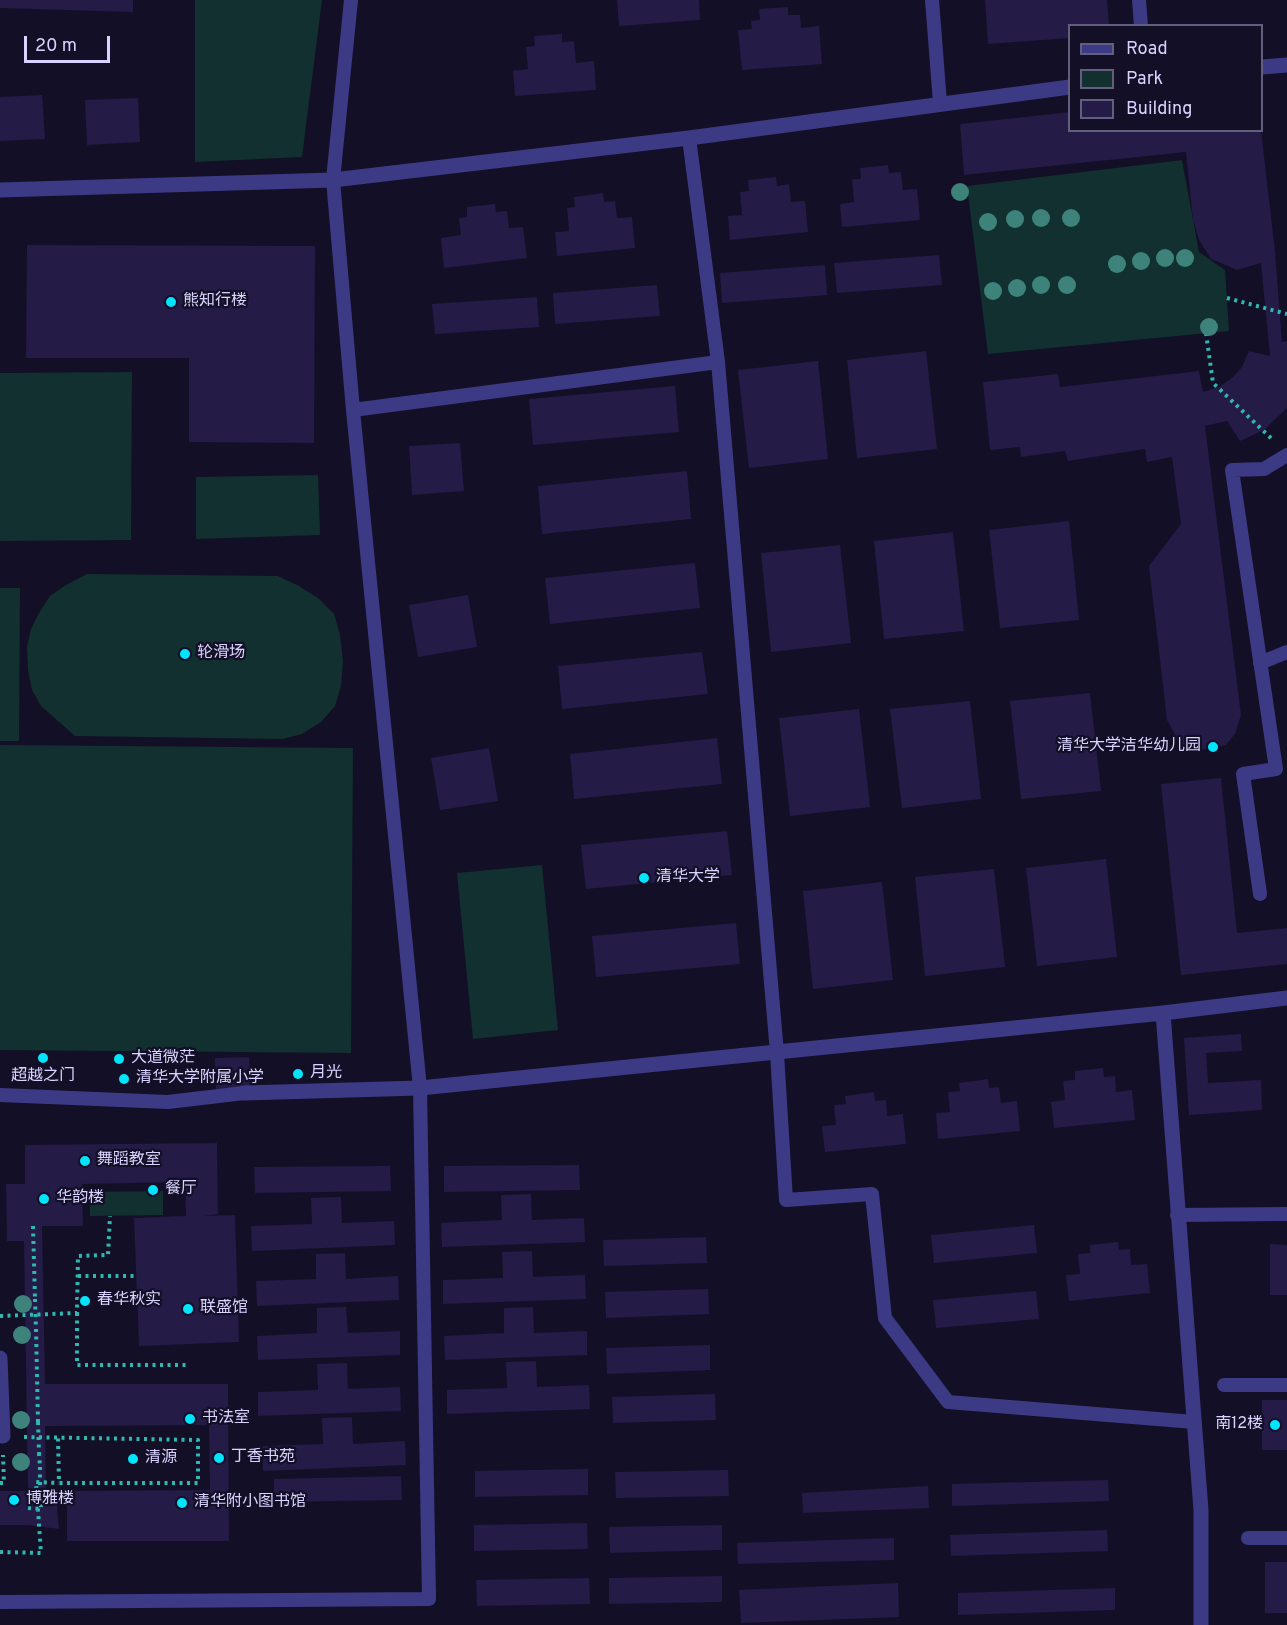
<!DOCTYPE html>
<html>
<head>
<meta charset="utf-8">
<style>
	body { margin:0 }
	#map { position:relative; width:1287px; height:1625px; overflow:hidden; background:#130f26; font-family:Overpass,sans-serif }
	canvas { display:block }
	.legend { position:absolute; left:1068px; top:24px; width:195px; height:108px; box-sizing:border-box; background:#130f26; border:2px solid #625e7d; margin:0; padding:8px 10px; list-style:none; font-size:18px; color:#d9d4ff }
	.legend li { display:flex; align-items:center; gap:12px; height:30px }
	.legend b { width:30px; border:2px solid #625e7d }
	.scale { position:absolute; left:24px; top:36px; width:86px; height:27px; box-sizing:border-box; border:3px solid #d9d4ff; border-top:0; padding-left:8px; font-size:18px; line-height:21px; white-space:nowrap; color:#d9d4ff; -webkit-text-stroke:4px #130f26; paint-order:stroke }
</style>
</head>
<body>
<div id="map">
<canvas width="1287" height="1625"></canvas>
<ul class="legend">
<li><b style="height:8px;background:#3d3a85"></b>Road</li>
<li><b style="height:16px;background:#12302f"></b>Park</li>
<li><b style="height:16px;background:#241b47"></b>Building</li>
</ul>
<div class="scale">20 m</div>
</div>
<script>
const ctx = document.querySelector('canvas').getContext('2d');
ctx.lineJoin = 'round';
function paint(path, color) {
  ctx.fillStyle = color;
  ctx.fill(path, 'evenodd');
}
function poly(rows) {
  const path = new Path2D();
  for (const r of rows) {
    path.moveTo(r[0], r[1]);
    for (let i = 2; i < r.length; i += 2) path.lineTo(r[i], r[i + 1]);
  }
  return path;
}
function trace(path, color, width, dash) {
  ctx.strokeStyle = color;
  ctx.lineWidth = width;
  ctx.lineCap = dash ? 'butt' : 'round';
  ctx.setLineDash(dash || []);
  ctx.stroke(path);
}
function drawText(font, color, halo, rows, align = 'center') {
  ctx.font = font + ' Overpass,"Noto Sans SC",sans-serif';
  ctx.lineWidth = 4.5;
  ctx.setLineDash([]);
  ctx.textBaseline = 'middle';
  ctx.strokeStyle = halo;
  ctx.fillStyle = color;
  for (const [text, x, y, turn = 0] of rows) {
    ctx.save();
    ctx.translate(x, y);
    ctx.rotate((+turn || 0) * Math.PI / 180);
    ctx.textAlign = isNaN(turn) ? turn : align;
    if (halo) ctx.strokeText(text, 0, 0);
    ctx.fillText(text, 0, 0);
    ctx.restore();
  }
}
paint(poly([
	[195,0,322,0,302,157,195,162],
	[1182,160,1199,252,1225,270,1229,331,988,354,967,186],
	[132,372,131,540,0,541,0,373],
	[318,475,320,535,196,539,196,477],
	[87,574,278,576,299,586,318,598,334,614,340,635,343,661,341,686,335,706,321,722,302,734,283,739,75,736,41,706,32,690,28,670,27,647,31,629,39,613,50,596,66,585],
	[0,588,20,588,19,741,0,741],
	[0,745,353,748,351,1053,0,1050],
	[542,865,558,1030,473,1039,457,873],
	[163,1191,163,1215,90,1216,90,1192]
]), '#12302f');
paint(poly([
	[0,0,133,0,133,12,0,8],
	[617,0,699,0,700,20,619,26],
	[985,0,1107,0,1109,26,1070,26,1070,38,988,44],
	[788,7,788,15,800,15,801,28,819,26,822,64,742,70,738,30,752,29,751,21,760,20,759,9],
	[562,34,562,42,574,41,576,63,594,61,596,90,515,96,513,71,528,69,526,47,535,46,534,36],
	[42,95,45,139,0,141,0,97],
	[138,98,140,142,87,145,85,100],
	[1070,112,1070,130,1261,130,1275,251,1282,342,1287,341,1287,408,1264,430,1240,441,1227,421,1205,426,1241,715,1235,734,1226,745,1200,750,1180,744,1167,720,1149,566,1181,524,1172,457,1147,462,1145,449,1068,461,1065,451,1021,457,1020,447,990,450,983,382,1058,374,1060,387,1199,371,1203,392,1219,387,1233,377,1242,367,1249,351,1270,356,1261,263,1237,270,1211,259,1199,240,1193,220,1186,152,964,175,960,124],
	[888,165,889,173,901,172,903,190,917,189,920,220,842,227,840,204,854,202,852,179,861,179,860,168],
	[776,177,777,186,789,184,791,202,805,201,808,232,730,240,728,216,742,215,740,192,749,191,748,180],
	[603,193,604,202,615,201,617,218,632,217,635,248,557,256,555,232,569,231,567,208,575,207,574,197],
	[495,204,496,212,507,211,509,228,523,227,527,258,444,268,441,238,461,235,459,218,467,217,467,207],
	[27,245,315,246,314,443,189,442,189,358,26,358],
	[939,255,942,285,837,293,834,263],
	[825,265,827,295,722,303,720,273],
	[657,285,660,316,555,324,553,293],
	[537,297,539,327,435,334,432,304],
	[926,351,937,449,857,458,847,360],
	[818,361,828,459,749,468,738,370],
	[675,386,679,432,533,445,529,399],
	[460,443,464,491,412,495,409,446],
	[687,471,691,519,542,534,538,486],
	[1069,521,1079,620,1000,628,989,530],
	[953,532,964,631,884,639,874,541],
	[840,545,851,643,771,652,761,553],
	[695,563,700,608,550,624,545,578],
	[468,595,477,647,418,657,409,605],
	[702,652,708,694,562,709,558,666],
	[1090,693,1101,791,1021,799,1010,701],
	[970,701,981,799,902,808,890,709],
	[859,709,870,807,790,816,779,718],
	[717,738,722,784,574,799,570,754],
	[489,748,498,801,440,810,431,758],
	[1221,778,1237,933,1287,928,1287,964,1181,975,1161,784],
	[727,831,732,875,586,889,581,845],
	[1106,859,1117,957,1037,966,1026,868],
	[994,869,1005,967,925,976,915,877],
	[882,882,893,980,813,989,803,891],
	[736,923,740,964,596,977,592,936],
	[1241,1034,1242,1051,1206,1053,1208,1083,1261,1080,1262,1110,1189,1115,1184,1038],
	[249,1057,250,1088,216,1089,215,1058],
	[1103,1068,1104,1077,1115,1076,1116,1092,1132,1090,1135,1120,1054,1128,1051,1102,1065,1100,1063,1081,1075,1080,1075,1071],
	[988,1079,989,1088,999,1087,1001,1103,1017,1101,1020,1131,938,1139,936,1113,950,1112,948,1092,960,1091,959,1083],
	[874,1092,875,1101,886,1100,887,1116,903,1114,906,1144,825,1152,822,1126,836,1125,834,1105,846,1104,845,1096],
	[217,1143,218,1214,204,1216,235,1215,239,1342,139,1346,134,1218,186,1216,185,1182,82,1184,83,1226,42,1226,45,1384,228,1384,229,1541,67,1541,67,1491,210,1490,209,1425,45,1426,46,1494,56,1495,59,1529,28,1525,0,1525,0,1491,28,1491,24,1241,7,1241,6,1184,25,1184,25,1145],
	[579,1165,580,1190,444,1192,444,1166],
	[390,1166,391,1191,255,1193,254,1167],
	[531,1194,532,1220,584,1218,585,1242,442,1247,441,1223,502,1220,501,1195],
	[341,1197,342,1223,394,1221,395,1245,252,1251,251,1226,312,1224,311,1198],
	[1034,1225,1037,1253,934,1263,931,1235],
	[706,1237,707,1263,604,1266,603,1240],
	[1118,1242,1119,1250,1130,1249,1131,1265,1147,1264,1150,1293,1069,1301,1066,1275,1080,1274,1078,1254,1090,1253,1090,1245],
	[1270,1244,1287,1245,1287,1295,1270,1295],
	[532,1251,533,1277,585,1275,586,1299,443,1304,443,1280,503,1278,502,1252],
	[345,1253,346,1279,398,1276,399,1300,257,1306,256,1281,316,1279,316,1254],
	[708,1289,709,1314,606,1318,605,1292],
	[1036,1291,1039,1319,936,1328,933,1300],
	[346,1307,348,1333,400,1331,400,1355,258,1360,257,1336,317,1333,317,1308],
	[533,1307,534,1333,587,1331,587,1355,445,1360,444,1336,504,1333,504,1308],
	[710,1345,710,1370,607,1374,606,1348],
	[536,1361,537,1387,589,1385,590,1409,447,1414,447,1390,507,1388,506,1362],
	[347,1363,348,1389,400,1387,401,1411,258,1416,258,1392,318,1390,317,1364],
	[715,1394,716,1420,613,1423,612,1397],
	[1262,1400,1287,1400,1287,1450,1262,1450],
	[352,1417,353,1444,405,1441,406,1465,263,1471,263,1446,323,1444,322,1418],
	[588,1469,588,1495,475,1497,475,1471],
	[728,1470,729,1496,616,1498,615,1472],
	[401,1476,402,1500,274,1502,274,1479],
	[1108,1480,1109,1501,952,1506,952,1484],
	[928,1486,929,1508,803,1513,802,1493],
	[587,1523,588,1549,474,1551,474,1525],
	[722,1525,722,1550,610,1553,609,1527],
	[1107,1530,1108,1551,951,1556,950,1535],
	[894,1538,894,1560,738,1564,737,1543],
	[1265,1562,1287,1562,1287,1613,1265,1613],
	[722,1576,722,1602,609,1604,609,1578],
	[589,1578,590,1604,477,1606,476,1580],
	[898,1583,899,1617,741,1623,739,1590],
	[1115,1588,1115,1610,958,1615,958,1593]
]), '#241b47');
trace(poly([
	[1227,298,1287,314],
	[1206,333,1213,383,1273,440],
	[33,1226,35,1299],
	[78,1276,136,1276],
	[77,1313,77,1365,190,1365],
	[0,1316,77,1313,78,1256,108,1255,110,1216],
	[36,1329,38,1422],
	[24,1437,198,1440,198,1483,59,1483,58,1438],
	[39,1453,40,1467],
	[0,1483,4,1483,3,1455],
	[28,1508,41,1509,40,1497],
	[0,1552,41,1553,36,1482,59,1483]
]), '#2fb8b0', 4, [3, 4.5]);
trace(poly([
	[932,0,940,103],
	[1139,0,1141,26],
	[689,138,718,362,777,1053,786,1200,872,1194,885,1318,948,1402,1194,1422],
	[353,410,718,362],
	[1260,663,1287,652],
	[1260,894,1243,774,1276,769,1232,470,1264,469,1287,455],
	[0,1095,168,1102,244,1093],
	[1177,1215,1287,1214],
	[1224,1385,1287,1385],
	[1248,1538,1287,1538],
	[0,1602,429,1599,420,1088,353,410,333,180,351,0]
]), '#3d3a85', 14);
trace(poly([
	[1262,67,1287,65],
	[0,190,333,180,689,138,1070,87],
	[1163,1013,1201,1510,1201,1625],
	[244,1093,420,1088,1163,1013,1287,998],
	[0,1358,3,1436]
]), '#3d3a85', 15);
trace(poly([
	[35,1299,36,1329],
	[38,1422,39,1453],
	[40,1467,40,1497]
]), '#2fb8b0', 4, [3, 4.5]);
ctx.fillStyle = '#3d827b';
for (const [x, y] of [
	[960,192],
	[1041,218],
	[1071,218],
	[1015,219],
	[988,222],
	[1165,258],
	[1185,258],
	[1141,261],
	[1117,264],
	[1041,285],
	[1067,285],
	[1017,288],
	[993,291],
	[1209,327],
	[23,1304],
	[22,1335],
	[21,1420],
	[21,1462]
]) {
  ctx.beginPath();
  ctx.arc(x, y, 9, 0, 2 * Math.PI);
  ctx.fill();
}
for (const [x, y, r, color] of [
	[171,302,6,"#00e5ff"],
	[185,654,6,"#00e5ff"],
	[1213,747,6,"#00e5ff"],
	[644,878,6,"#00e5ff"],
	[43,1058,6,"#00e5ff"],
	[119,1059,6,"#00e5ff"],
	[298,1074,6,"#00e5ff"],
	[124,1079,6,"#00e5ff"],
	[85,1161,6,"#00e5ff"],
	[153,1190,6,"#00e5ff"],
	[44,1199,6,"#00e5ff"],
	[85,1301,6,"#00e5ff"],
	[188,1309,6,"#00e5ff"],
	[190,1419,6,"#00e5ff"],
	[1275,1425,6,"#00e5ff"],
	[219,1458,6,"#00e5ff"],
	[133,1459,6,"#00e5ff"],
	[14,1500,6,"#00e5ff"],
	[182,1503,6,"#00e5ff"]
]) {
  const dot = new Path2D();
  dot.arc(x, y, r, 0, 2 * Math.PI);
  ctx.fillStyle = color;
  ctx.fill(dot);
  trace(dot, '#130f26', 2);
}
drawText('16px', '#d9d4ff', '#130f26', [
	["熊知行楼",183,302],
	["轮滑场",197,654],
	["清华大学洁华幼儿园",1201,747,"right"],
	["清华大学",656,878],
	["大道微茫",131,1059],
	["月光",310,1074],
	["超越之门",43,1077,"center"],
	["清华大学附属小学",136,1079],
	["舞蹈教室",97,1161],
	["餐厅",165,1190],
	["华韵楼",56,1199],
	["春华秋实",97,1301],
	["联盛馆",200,1309],
	["书法室",202,1419],
	["南12楼",1263,1425,"right"],
	["丁香书苑",231,1458],
	["清源",145,1459],
	["博雅楼",26,1500],
	["清华附小图书馆",194,1503]
], 'left');
</script>
</body>
</html>
